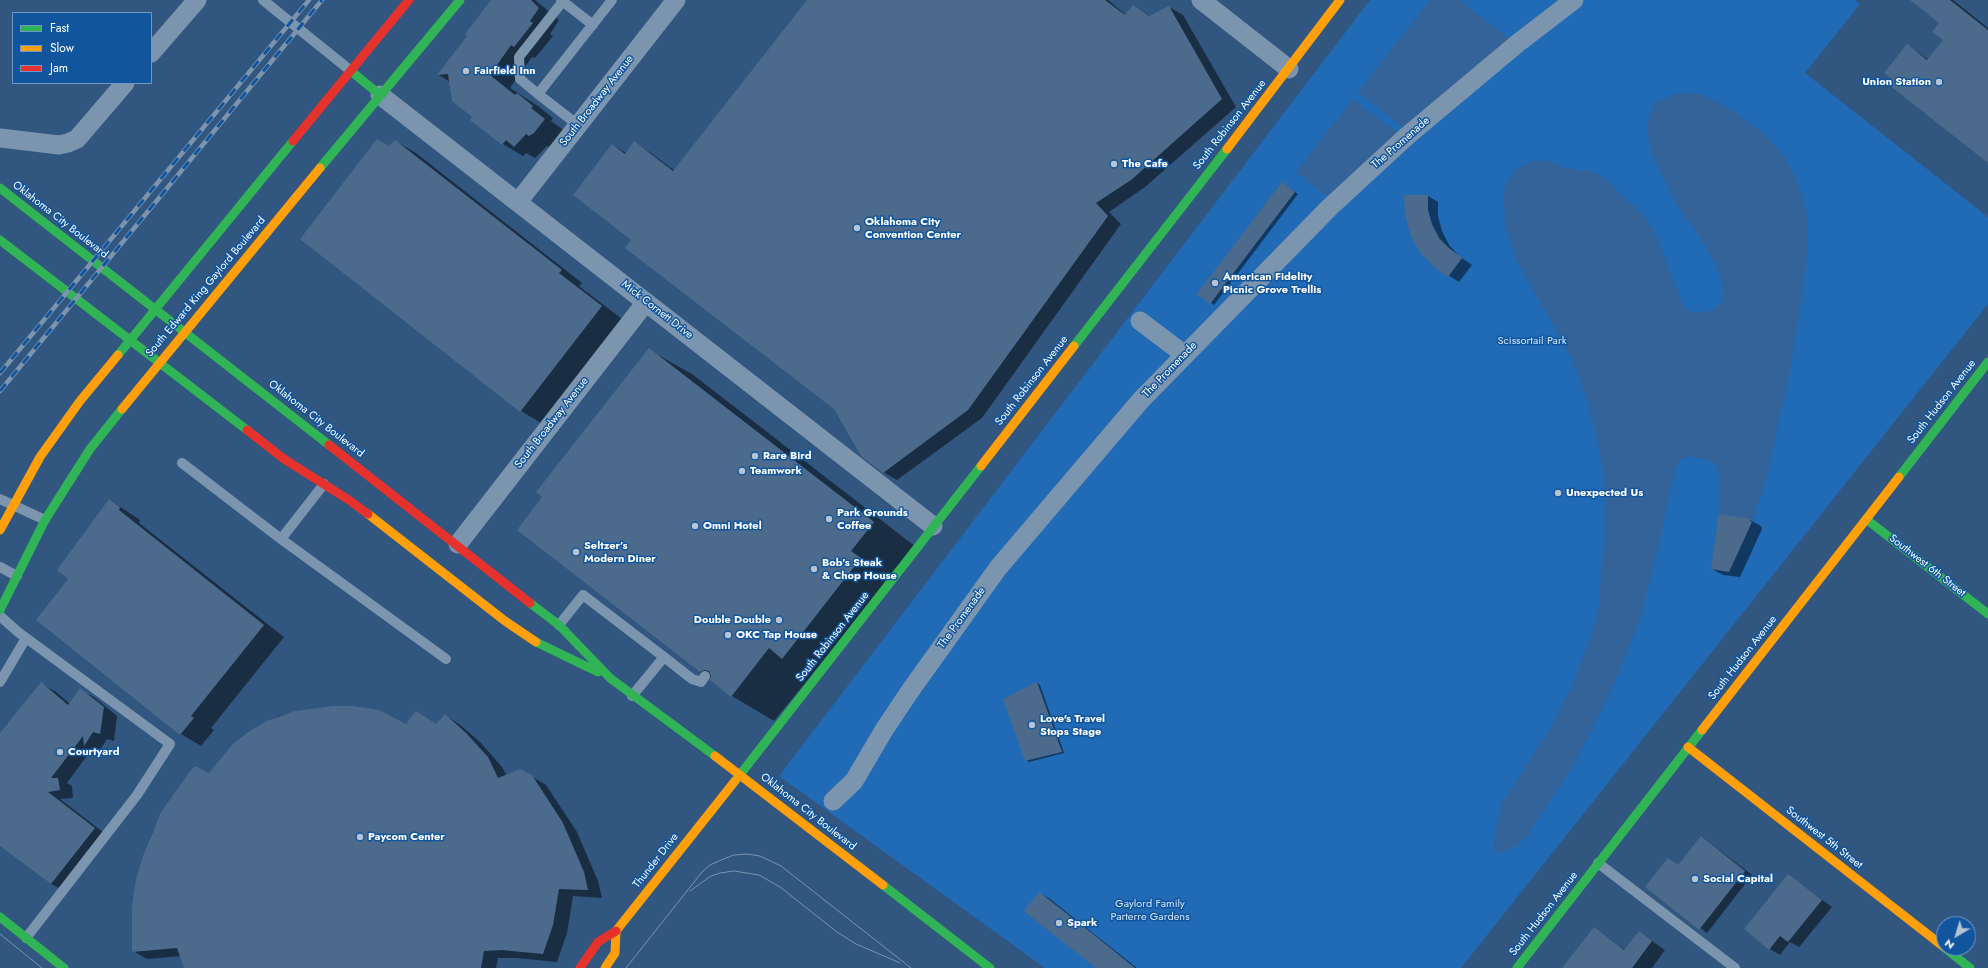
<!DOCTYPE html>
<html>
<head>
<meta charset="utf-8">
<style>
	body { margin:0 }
	#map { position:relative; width:1988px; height:968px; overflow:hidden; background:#31567f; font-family:Jost,sans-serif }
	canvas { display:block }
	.legend { position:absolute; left:12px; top:12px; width:140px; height:72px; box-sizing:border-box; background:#11559f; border:1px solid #7099c5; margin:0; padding:5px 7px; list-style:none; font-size:12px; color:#fff }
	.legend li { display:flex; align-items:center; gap:8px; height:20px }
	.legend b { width:20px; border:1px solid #7099c5 }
	.north { position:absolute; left:1936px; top:916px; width:40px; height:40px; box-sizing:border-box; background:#11559f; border:1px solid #7099c5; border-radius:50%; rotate:218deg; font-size:11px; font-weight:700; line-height:16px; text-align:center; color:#fff }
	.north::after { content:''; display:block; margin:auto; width:14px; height:18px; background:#b7c4d2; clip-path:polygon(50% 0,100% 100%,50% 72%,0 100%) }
</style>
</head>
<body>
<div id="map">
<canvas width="1988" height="968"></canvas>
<ul class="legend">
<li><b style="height:5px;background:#30b455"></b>Fast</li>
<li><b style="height:5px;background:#ff9f0a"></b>Slow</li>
<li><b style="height:5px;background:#e5322d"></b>Jam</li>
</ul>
<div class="north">N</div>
</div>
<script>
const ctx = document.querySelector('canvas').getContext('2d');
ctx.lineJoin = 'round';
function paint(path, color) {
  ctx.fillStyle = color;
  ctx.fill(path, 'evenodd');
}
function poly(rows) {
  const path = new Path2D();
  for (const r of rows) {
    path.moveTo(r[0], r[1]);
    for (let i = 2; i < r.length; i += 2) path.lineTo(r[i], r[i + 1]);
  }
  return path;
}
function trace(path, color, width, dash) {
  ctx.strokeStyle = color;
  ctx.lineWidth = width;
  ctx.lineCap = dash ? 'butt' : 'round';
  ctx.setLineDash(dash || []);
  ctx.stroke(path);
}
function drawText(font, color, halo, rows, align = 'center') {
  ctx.font = font + ' Jost,sans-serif';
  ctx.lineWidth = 3;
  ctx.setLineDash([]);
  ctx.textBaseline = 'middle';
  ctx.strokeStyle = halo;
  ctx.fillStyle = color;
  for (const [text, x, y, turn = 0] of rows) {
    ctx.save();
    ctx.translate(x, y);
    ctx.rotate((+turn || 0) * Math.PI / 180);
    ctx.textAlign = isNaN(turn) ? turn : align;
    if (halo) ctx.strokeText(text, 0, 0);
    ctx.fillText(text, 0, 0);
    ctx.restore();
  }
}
paint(poly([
	[1370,0,1855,0,1860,4,1805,73,1988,217,1988,304,1461,968,1045,968,779,776]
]), '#216ab5');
paint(poly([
	[1430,0,1460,0,1512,41,1405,129,1358,92],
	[1681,93,1699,94,1718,103,1737,113,1765,135,1786,159,1794,175,1806,208,1808,227,1807,255,1798,323,1790,371,1767,476,1752,522,1750,521,1750,519,1719,514,1720,474,1716,464,1709,460,1687,456,1681,460,1675,468,1660,540,1639,622,1617,677,1593,728,1566,778,1534,824,1528,836,1515,846,1497,853,1494,848,1495,833,1502,804,1551,727,1572,686,1591,636,1601,601,1599,598,1606,522,1603,471,1598,441,1587,399,1571,357,1517,261,1505,226,1504,197,1506,185,1512,173,1522,166,1533,161,1546,160,1566,168,1578,171,1589,170,1604,178,1646,218,1656,235,1683,305,1688,311,1696,313,1714,310,1720,305,1723,296,1722,281,1714,261,1701,238,1676,204,1652,154,1647,132,1649,118,1654,104,1667,97],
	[1353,99,1401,135,1328,197,1296,172]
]), '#336398');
paint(poly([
	[493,0,535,0,559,20,550,34,553,36,535,58,532,57,510,88,538,106,553,118,551,121,565,131,550,147,547,146,535,158,526,153,523,156,503,144,471,120,474,117,450,82,439,75,468,36],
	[809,0,1108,0,1126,15,1133,6,1150,16,1169,7,1183,15,1236,107,1145,187,1109,212,1121,224,982,418,897,480,883,472,834,408,632,240,613,145,626,153,634,143,648,151,675,171],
	[1911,0,1953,0,1988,28,1988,161,1893,79,1907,45,1929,60,1944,40,1940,23],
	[395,141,416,153,582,283,579,286,622,319,541,423,521,411,301,239],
	[1285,185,1298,194,1214,305,1211,303],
	[1428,196,1438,202,1438,216,1442,231,1449,245,1459,256,1472,265,1459,282,1434,266,1421,251],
	[649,350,692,374,916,547,774,721,732,696,712,678,700,672],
	[110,500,140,520,139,523,284,637,211,728,214,730,201,746,181,734,70,579],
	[1750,520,1761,526,1762,529,1740,577,1723,575,1712,569],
	[1037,683,1040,685,1064,753,1029,762,1026,760],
	[41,684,55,691,70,704,80,690,94,697,117,716,114,741,107,739,98,753,92,749,67,783,72,786,73,798,60,799,108,836,65,891,51,884,0,844,0,735],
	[295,712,407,725,437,725,445,715,459,724,480,742,502,767,507,776,531,776,546,785,577,832,598,881,602,898,573,896,567,933,557,962,516,958,498,958,496,968,186,968,182,956,147,959,133,951,144,856,153,831,167,804,210,775,257,727,277,717],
	[1702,837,1752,875,1707,933,1647,887,1668,859,1679,866],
	[1788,875,1832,907,1799,947,1790,942,1780,955,1770,949],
	[1039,893,1050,899,1137,968,1098,968],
	[1594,928,1625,950,1639,932,1665,950,1652,968,1563,968]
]), '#0007');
paint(poly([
	[491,0,531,0,539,8,530,21,533,23,514,47,511,45,490,75,515,95,517,93,533,106,531,108,545,119,534,133,529,136,526,134,514,147,506,140,502,145,470,120,472,117,452,101,448,74,437,75,467,36,465,34],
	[807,0,1105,0,1125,15,1133,5,1149,16,1169,6,1222,99,1131,180,1096,203,1108,216,968,410,883,473,861,456,834,409,625,248,631,240,573,195,612,144,625,154,634,141,673,171],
	[1910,0,1950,0,1988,30,1988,163,1888,84,1892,79,1884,73,1907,44,1927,60,1943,40,1932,32,1939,23],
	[377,139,389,146,395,140,562,270,559,273,602,306,520,412,300,239],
	[1282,182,1295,192,1210,304,1197,294],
	[1404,195,1428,195,1428,210,1432,224,1439,238,1449,248,1462,258,1448,277,1433,266,1420,252,1411,236,1405,214],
	[649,348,874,522,851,551,861,558,782,659,769,648,731,697,710,680,711,676,709,671,705,670,700,672,517,530,542,497,536,492],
	[109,499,120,507,119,510,264,625,191,716,194,718,180,735,36,620,68,579,57,570],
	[1719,514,1751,519,1750,521,1752,522,1729,572,1711,569],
	[41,682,68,705,80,688,104,707,100,734,93,732,84,746,83,736,51,778,58,778,60,790,48,792,95,828,51,884,0,846,0,733],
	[1037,682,1062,752,1025,761,1003,699],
	[333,706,353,706,379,710,406,724,416,711,436,724,445,714,466,733,488,757,498,778,520,769,532,775,563,823,584,872,588,890,559,889,553,925,543,954,502,950,484,951,481,968,184,968,177,948,132,952,132,906,136,879,143,856,161,812,188,774,195,766,209,773,233,744,248,732,267,721,295,711],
	[1701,836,1745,871,1699,930,1645,887,1668,858,1678,865],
	[1788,874,1822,900,1788,942,1780,936,1769,950,1744,929],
	[1039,892,1093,934,1135,968,1096,968,1024,911],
	[1594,927,1624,950,1639,931,1652,941,1632,968,1562,968]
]), '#4c6b8c');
trace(poly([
	[263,0,351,71],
	[561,0,593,25],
	[538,94,520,79,519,57,563,1],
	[578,125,538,94,612,0],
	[182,463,281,539],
	[324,484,281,539,446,659],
	[0,499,45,520],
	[0,567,17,576],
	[0,616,18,632,170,744,137,795,26,938],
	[559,625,583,595,664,657,632,696],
	[664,657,692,679,701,682,705,676],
	[0,682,26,638],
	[1598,863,1735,968]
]), '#7c95af', 10);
trace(poly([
	[1201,0,1289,69],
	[151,53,197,0],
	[380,95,933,526],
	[0,138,59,145,68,143,77,139,125,83],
	[518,202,676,0],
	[1140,321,1185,355],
	[458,544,646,302],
	[833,801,854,781,884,730,910,691,998,568,1141,400,1330,207,1407,136,1518,43,1574,0]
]), '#7c95af', 19);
trace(poly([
	[351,71,380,95],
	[320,168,460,0],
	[0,188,329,445],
	[0,240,247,430],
	[1074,346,1227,149],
	[118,355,293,141],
	[1899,477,1988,362],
	[1866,519,1988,614],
	[530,603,559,625,610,678,715,756],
	[0,610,45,520,90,449,122,409],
	[536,642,598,672],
	[735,781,981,466],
	[883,885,990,968],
	[0,917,64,968],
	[1945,948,1970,968],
	[1517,968,1702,730]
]), '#30b455', 9);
trace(poly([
	[1227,149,1340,0],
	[122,409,320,168],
	[981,466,1074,346],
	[368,514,505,621,536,642],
	[0,530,40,457,80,401,118,355],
	[1702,730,1899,477],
	[1688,747,1944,947],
	[715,756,883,885],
	[605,968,615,953,616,931,735,781]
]), '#ff9f0a', 9);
trace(poly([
	[293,141,409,0],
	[247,430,284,459,349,500,368,514],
	[329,445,530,603],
	[580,968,598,942,616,931]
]), '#e5322d', 9);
trace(poly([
	[690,891,711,876,720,873,734,871,759,875,780,887,837,932,856,944,900,963],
	[0,934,42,968],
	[626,968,702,872,710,865,721,860,734,855,747,854,760,856,781,866,911,968]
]), '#7c94ae', 1);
const rail = poly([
	[0,373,309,0],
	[0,391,322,0]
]);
trace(rail, '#7c94ae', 4.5);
trace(rail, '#11559f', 3, [9]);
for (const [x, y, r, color] of [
	[466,71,4,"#b7c4d2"],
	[1939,82,4,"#b7c4d2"],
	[1114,164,4,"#b7c4d2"],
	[857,228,4,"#b7c4d2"],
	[1215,283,4,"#b7c4d2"],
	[755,456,4,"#b7c4d2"],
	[742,471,4,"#b7c4d2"],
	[1558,493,4,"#b7c4d2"],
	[829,519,4,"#b7c4d2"],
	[695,526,4,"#b7c4d2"],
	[576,552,4,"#b7c4d2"],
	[814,569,4,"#b7c4d2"],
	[779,620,4,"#b7c4d2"],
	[728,635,4,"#b7c4d2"],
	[1032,725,4,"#b7c4d2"],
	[60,752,4,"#b7c4d2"],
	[360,837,4,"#b7c4d2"],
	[1695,879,4,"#b7c4d2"],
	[1059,923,4,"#b7c4d2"]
]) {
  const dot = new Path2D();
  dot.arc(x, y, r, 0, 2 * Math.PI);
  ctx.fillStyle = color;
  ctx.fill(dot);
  trace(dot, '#11559f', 1.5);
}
drawText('bold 11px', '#fff', '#11559f', [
	["Fairfield Inn",474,71],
	["Union Station",1931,82,"right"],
	["The Cafe",1122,164],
	["Oklahoma City",865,222],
	["Convention Center",865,235],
	["American Fidelity",1223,277],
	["Picnic Grove Trellis",1223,290],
	["Rare Bird",763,456],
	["Teamwork",750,471],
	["Unexpected Us",1566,493],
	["Park Grounds",837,513],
	["Coffee",837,526],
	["Omni Hotel",703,526],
	["Seltzer’s",584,546],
	["Modern Diner",584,559],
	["Bob’s Steak",822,563],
	["& Chop House",822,576],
	["Double Double",771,620,"right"],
	["OKC Tap House",736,635],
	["Love's Travel",1040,719],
	["Stops Stage",1040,732],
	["Courtyard",68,752],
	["Paycom Center",368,837],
	["Social Capital",1703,879],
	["Spark",1067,923]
], 'left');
drawText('11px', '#fff', '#11559f', [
	["South Broadway Avenue",597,101,-52],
	["South Robinson Avenue",1230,125,-52],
	["The Promenade",1401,143,-41],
	["Oklahoma City Boulevard",60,220,38],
	["South Edward King Gaylord Boulevard",206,287,-50],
	["Mick Cornett Drive",657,310,38],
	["The Promenade",1170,370,-46],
	["South Robinson Avenue",1032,381,-52],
	["South Hudson Avenue",1942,402,-52],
	["Oklahoma City Boulevard",316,419,38],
	["South Broadway Avenue",552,423,-52],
	["Southwest 6th Street",1927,566,38],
	["The Promenade",962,618,-54],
	["South Robinson Avenue",833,637,-52],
	["South Hudson Avenue",1743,658,-52],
	["Oklahoma City Boulevard",808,812,38],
	["Southwest 5th Street",1824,838,38],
	["Thunder Drive",656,861,-52],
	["South Hudson Avenue",1544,914,-52]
]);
drawText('11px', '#d1e7fe', '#11559f', [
	["Scissortail Park",1532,341],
	["Gaylord Family",1150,904],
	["Parterre Gardens",1150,917]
]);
</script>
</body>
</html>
